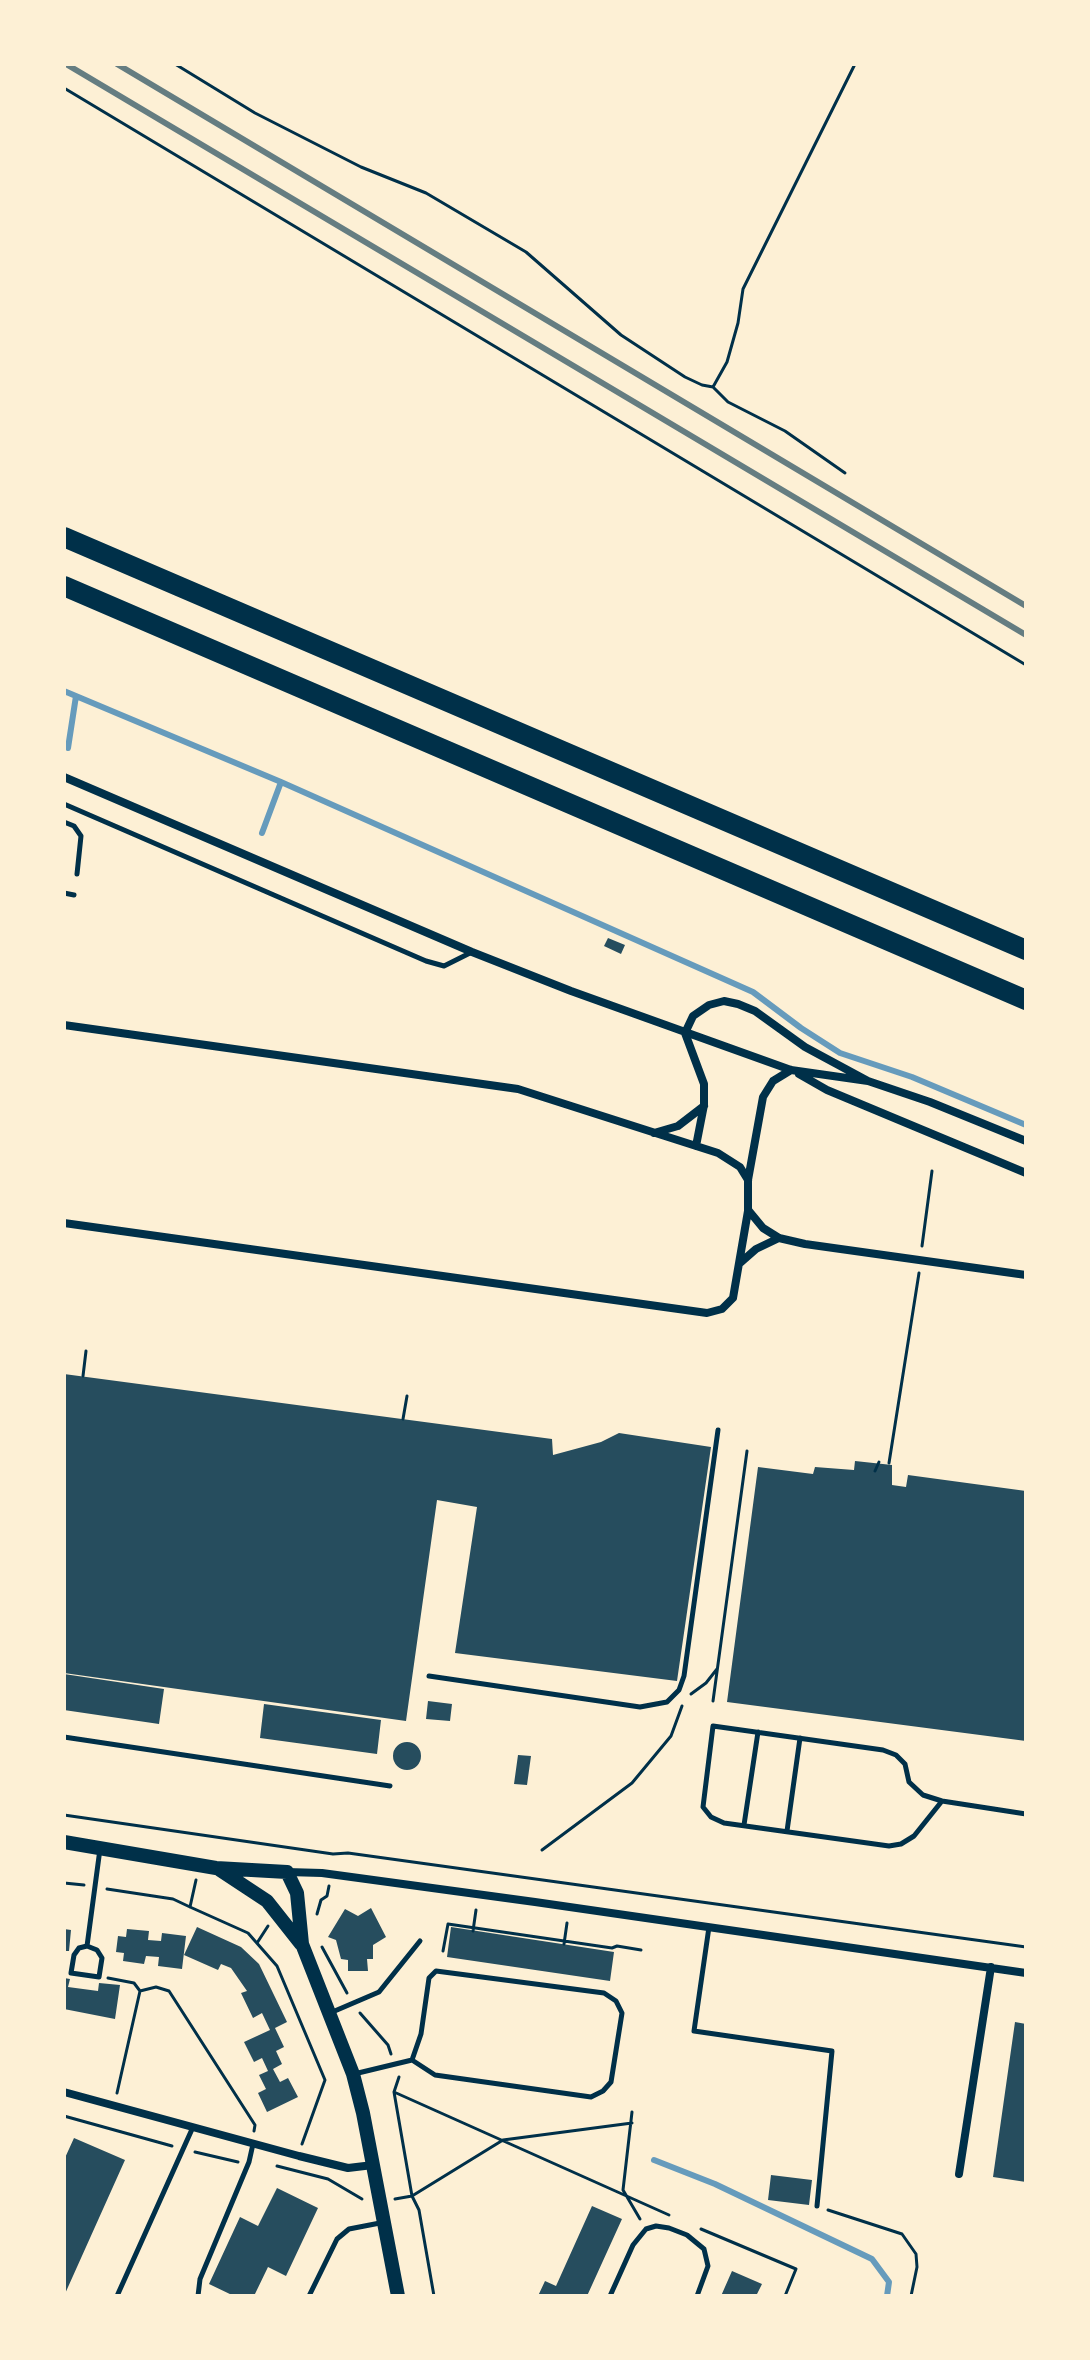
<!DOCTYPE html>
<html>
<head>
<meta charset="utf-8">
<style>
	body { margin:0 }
	#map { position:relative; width:1090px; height:2360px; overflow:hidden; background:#fdf0d5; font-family:Inter,sans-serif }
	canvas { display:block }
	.frame { position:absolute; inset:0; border:66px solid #fdf0d5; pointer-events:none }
</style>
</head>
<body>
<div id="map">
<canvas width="1090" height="2360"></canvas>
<div class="frame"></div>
</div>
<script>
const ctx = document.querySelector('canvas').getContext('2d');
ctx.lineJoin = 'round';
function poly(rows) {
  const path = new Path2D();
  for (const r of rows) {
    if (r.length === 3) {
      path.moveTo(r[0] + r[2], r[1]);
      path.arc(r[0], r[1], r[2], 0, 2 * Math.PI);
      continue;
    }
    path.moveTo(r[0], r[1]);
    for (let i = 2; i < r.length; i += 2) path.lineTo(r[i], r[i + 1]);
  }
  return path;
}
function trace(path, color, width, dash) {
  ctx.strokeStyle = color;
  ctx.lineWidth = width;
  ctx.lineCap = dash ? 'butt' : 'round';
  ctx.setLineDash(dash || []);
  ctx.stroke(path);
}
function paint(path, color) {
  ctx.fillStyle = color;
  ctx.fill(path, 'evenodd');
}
trace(poly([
	[64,691,281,782,753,992,801,1028,840,1053,912,1077,1026,1125],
	[68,748,76,696],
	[262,833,281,782],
	[654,2160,715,2184,872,2259,889,2282,887,2296]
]), '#669bbc', 6);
paint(poly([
	[608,938,625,945,621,954,604,946],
	[64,1374,552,1439,553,1455,601,1442,619,1433,711,1447,677,1681,455,1653,477,1507,437,1500,406,1721,64,1673],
	[855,1461,892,1465,892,1485,906,1487,908,1475,1026,1491,1026,1741,727,1702,758,1467,813,1474,815,1467,854,1470],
	[64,1674,164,1689,159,1724,64,1710],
	[428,1701,452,1704,450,1721,426,1719],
	[264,1704,381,1720,377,1754,260,1738],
	[407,1756,14],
	[518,1755,531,1756,527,1785,514,1784],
	[371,1908,386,1937,373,1945,373,1959,367,1959,368,1971,348,1971,348,1960,341,1959,336,1940,328,1937,345,1909,358,1916],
	[197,1927,241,1947,259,1964,287,2022,275,2028,284,2047,276,2051,282,2064,273,2069,280,2082,288,2078,298,2097,267,2112,258,2093,266,2089,259,2075,268,2071,262,2058,254,2062,244,2042,270,2030,262,2013,253,2018,241,1993,247,1991,231,1968,221,1964,218,1970,184,1955],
	[451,1927,614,1952,610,1981,447,1957],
	[64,1929,71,1930,69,1951,64,1951],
	[127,1929,149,1931,148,1940,161,1941,162,1933,186,1936,182,1969,158,1966,159,1957,146,1956,144,1964,123,1961,124,1953,116,1952,118,1936,126,1937],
	[64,1978,70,1979,68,1987,98,1991,99,1983,120,1985,115,2019,64,2009],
	[1015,2022,1026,2024,1026,2182,993,2177],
	[74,2138,125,2160,64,2296,64,2160],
	[771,2175,812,2180,809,2205,768,2200],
	[277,2188,318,2208,286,2276,268,2267,254,2296,234,2296,209,2284,240,2217,258,2226],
	[592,2206,622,2219,587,2296,538,2296,545,2281,556,2286],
	[732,2271,762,2284,756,2296,721,2296]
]), '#264d5e');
trace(poly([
	[175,64,255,113,361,167,426,193,526,252,621,335,685,377,702,385,713,387,728,402,785,431,845,473],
	[64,88,1026,665],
	[713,387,727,362,738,323,743,289,855,64],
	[922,1246,932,1171],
	[83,1376,86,1351],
	[403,1419,407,1396],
	[889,1463,919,1273],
	[875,1471,879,1462],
	[691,1694,706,1683,717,1669],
	[713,1701,747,1451],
	[64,1815,333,1854,348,1853,1026,1947],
	[542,1850,632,1783,671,1736,682,1706],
	[64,1883,84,1885],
	[107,1889,173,1899,190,1907,248,1933,277,1966,325,2080,302,2144],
	[190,1907,196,1880],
	[317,1914,321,1900,327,1896,329,1886],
	[473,1931,476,1910],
	[257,1943,268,1926],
	[564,1944,567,1923],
	[322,1947,347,1993],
	[443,1951,448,1924,612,1948,617,1946,641,1950],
	[108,1978,134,1983,140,1991,156,1987,169,1991,255,2125,254,2131],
	[360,2013,388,2045,391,2054],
	[399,2077,394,2092,412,2196,419,2210,434,2296],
	[394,2092,669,2215],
	[117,2093,140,1991],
	[632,2112,623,2190,640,2219],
	[64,2116,172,2146],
	[195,2152,238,2162],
	[277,2166,328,2179,362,2199],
	[395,2199,412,2196,503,2140,632,2123],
	[828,2210,902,2234,916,2254,917,2267,911,2296],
	[701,2229,796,2269,785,2296]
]), '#003049', 3);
trace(poly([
	[64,804,426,961,444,966,470,953],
	[64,822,74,826,81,836,77,874],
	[64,893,74,895],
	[429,1676,640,1707,667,1702,679,1690,684,1676,718,1430],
	[64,1737,390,1786],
	[942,1801,914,1836,901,1844,889,1846,724,1823,711,1817,703,1807,713,1726,883,1750,896,1755,905,1764,909,1782,923,1795,942,1801,1026,1814],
	[744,1825,758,1732],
	[787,1831,800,1738],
	[709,1927,694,2031,832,2051,817,2206],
	[87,1946,97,1950,102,1958,99,1977,71,1973,74,1955,79,1948,87,1946,100,1849],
	[330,2013,379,1992,420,1941],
	[354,2074,412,2060,435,2075,591,2097,603,2091,611,2082,622,2013,616,2001,604,1993,436,1971,429,1978,421,2034,412,2060],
	[117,2296,193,2127],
	[198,2296,200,2279,249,2162,253,2144],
	[309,2296,337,2239,349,2229,380,2223],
	[610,2296,633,2245,646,2229,656,2226,669,2228,687,2235,704,2249,708,2266,697,2296]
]), '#003049', 5);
trace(poly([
	[64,777,472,952,571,991,791,1070,868,1081],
	[64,1025,518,1089,718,1153,740,1167,748,1180],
	[685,1033,693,1016,709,1005,724,1001,738,1004,755,1011,805,1047,868,1081,930,1102,1026,1141],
	[685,1033,704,1084,704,1105,696,1146],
	[799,1074,827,1090,1026,1173],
	[654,1133,678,1126,704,1106],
	[749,1211,763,1228,779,1238,805,1244,1026,1275],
	[64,1223,707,1313,722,1309,733,1298,748,1211,748,1180,763,1097,773,1081,791,1070],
	[740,1263,756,1249,779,1238],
	[287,1872,322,1873,535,1902,1026,1973],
	[64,2092,299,2156,348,2168,373,2165],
	[959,2174,991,1967]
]), '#003049', 8);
trace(poly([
	[64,1842,216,1868,287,1872,297,1893,302,1944,353,2074,363,2113,398,2296],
	[220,1870,267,1901,301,1944]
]), '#003049', 14);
trace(poly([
	[64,537,1026,950],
	[64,586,1026,1000]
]), '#003049', 20);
trace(poly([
	[66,64,1026,635],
	[117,64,1026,606]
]), '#657d81', 6);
</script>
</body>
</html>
